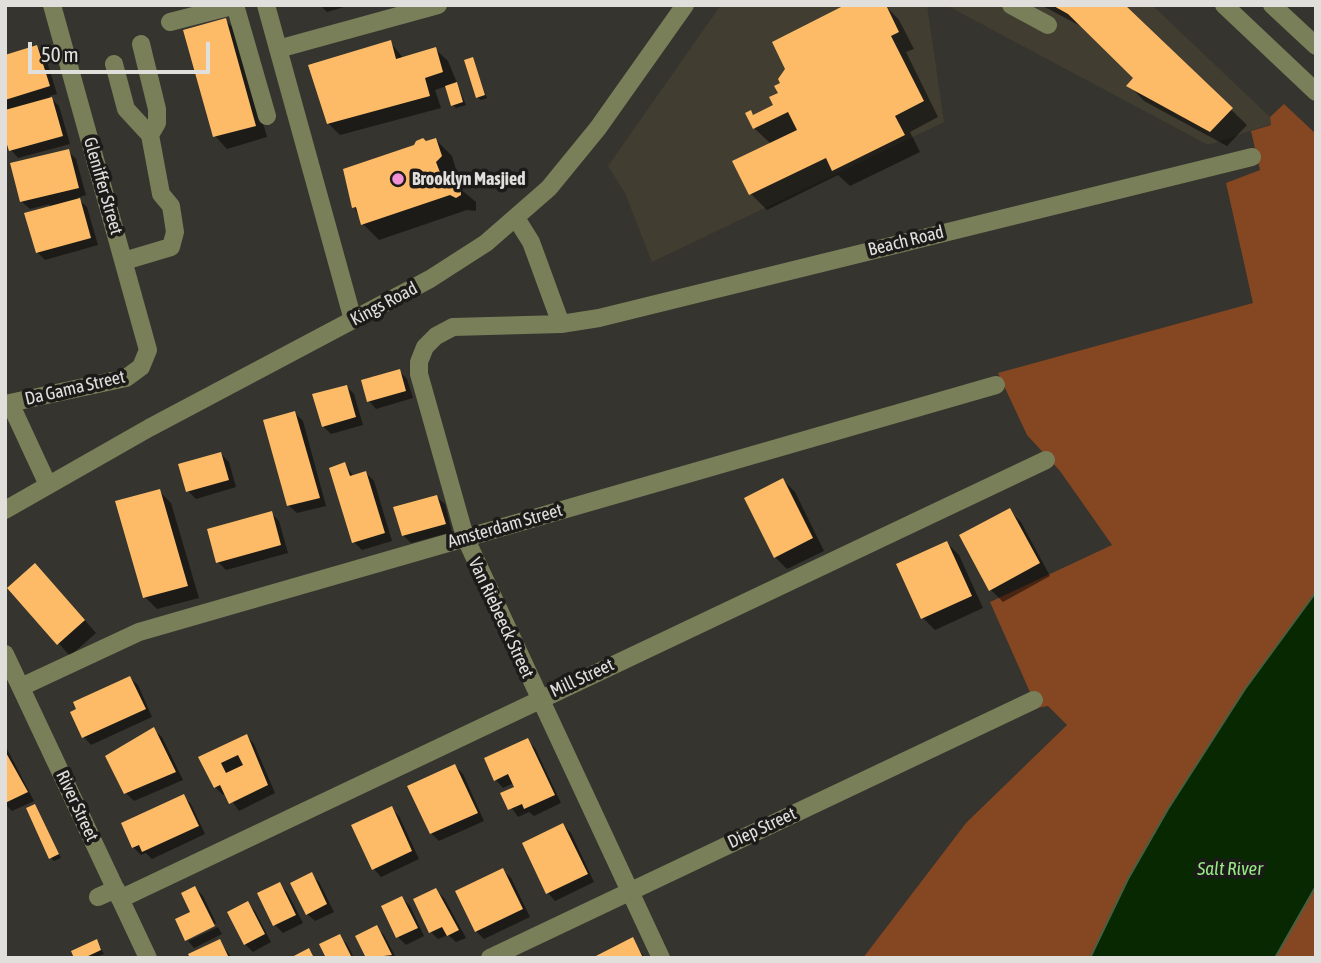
<!DOCTYPE html>
<html>
<head>
<meta charset="utf-8">
<style>
	body { margin:0 }
	#map { position:relative; width:1321px; height:963px; overflow:hidden; background:#35342e; font-family:"Asap Condensed",sans-serif }
	canvas { display:block }
	.frame { position:absolute; inset:0; border:7px solid #e0dfdb; pointer-events:none }
	.scale { position:absolute; left:28px; top:42px; width:182px; height:32px; box-sizing:border-box; border:4px solid #e0dfdb; border-top:0; padding-left:9px; font-size:21px; line-height:24px; white-space:nowrap; color:#e0dfdb; -webkit-text-stroke:5px #1c1b19; paint-order:stroke }
</style>
</head>
<body>
<div id="map">
<canvas width="1321" height="963"></canvas>
<div class="frame"></div>
<div class="scale">50 m</div>
</div>
<script>
const ctx = document.querySelector('canvas').getContext('2d');
ctx.lineJoin = 'round';
function paint(path, color) {
  ctx.fillStyle = color;
  ctx.fill(path, 'evenodd');
}
function poly(rows) {
  const path = new Path2D();
  for (const r of rows) {
    path.moveTo(r[0], r[1]);
    for (let i = 2; i < r.length; i += 2) path.lineTo(r[i], r[i + 1]);
  }
  return path;
}
function trace(path, color, width, dash) {
  ctx.strokeStyle = color;
  ctx.lineWidth = width;
  ctx.lineCap = dash ? 'butt' : 'round';
  ctx.setLineDash(dash || []);
  ctx.stroke(path);
}
function drawText(font, color, halo, rows, align = 'center') {
  ctx.font = font + ' "Asap Condensed",sans-serif';
  ctx.lineWidth = 7;
  ctx.setLineDash([]);
  ctx.textBaseline = 'middle';
  ctx.strokeStyle = halo;
  ctx.fillStyle = color;
  for (const [text, x, y, turn = 0] of rows) {
    ctx.save();
    ctx.translate(x, y);
    ctx.rotate((+turn || 0) * Math.PI / 180);
    ctx.textAlign = isNaN(turn) ? turn : align;
    if (halo) ctx.strokeText(text, 0, 0);
    ctx.fillText(text, 0, 0);
    ctx.restore();
  }
}
paint(poly([
	[721,5,927,5,944,122,652,262,625,193,608,166],
	[946,5,1152,5,1270,117,1271,124,1208,145]
]), '#413d31');
paint(poly([
	[1284,104,1316,134,1316,592,1245,689,1168,809,1128,879,1090,958,863,958,966,823,1067,725,1048,706,1037,708,990,602,1112,545,1060,471,1027,435,998,373,1253,303,1226,183,1260,170,1251,131,1271,125,1270,117],
	[1316,886,1316,958,1275,958,1284,939]
]), '#854622');
const water = poly([
	[1316,592,1316,886,1275,958,1090,958,1128,879,1168,809,1245,689,1316,592]
]);
paint(water, '#072801');
trace(water, '#485f42', 2);
paint(poly([
	[320,5,351,5,327,12],
	[885,5,899,20,914,49,906,52,938,117,910,132,920,152,850,186,838,175,767,210,751,194,735,162,771,144,754,128,751,112,755,117,776,106,780,94],
	[1041,5,1122,5,1247,125,1227,146,1144,101,1129,85,1136,78,1086,29],
	[225,20,237,32,267,137,227,149,215,136],
	[390,42,404,59,435,49,448,61,466,105,456,108,453,105,447,86,435,90,441,108,340,135,328,123],
	[37,47,45,55,57,94,49,96,59,106,70,144,18,158,11,150,5,132,5,56],
	[472,59,487,98,481,100,477,97],
	[436,140,452,156,457,173,451,178,452,182,476,202,476,211,467,210,379,240,363,224,354,207,426,143],
	[68,151,76,159,86,195,77,198,87,207,98,245,45,260,37,252,50,204,30,209,22,202],
	[399,371,407,379,413,398,376,409,369,401],
	[346,386,354,394,363,425,331,434,323,426],
	[295,413,303,421,326,506,297,513,289,506,266,421],
	[221,454,229,462,236,487,196,499,188,491],
	[345,464,354,477,366,473,374,481,392,541,362,550,354,542],
	[783,480,795,492,824,551,787,569,775,557],
	[159,491,171,503,199,598,157,609,145,597],
	[437,497,445,504,452,532,411,543,403,535],
	[1009,510,1021,522,1050,576,1003,602,991,590],
	[271,513,279,521,288,553,226,570,218,562],
	[947,543,959,555,983,608,935,630,923,618],
	[47,577,96,633,70,656,9,588],
	[130,678,138,685,152,717,91,745,84,737,78,710],
	[154,730,162,737,183,780,134,801,126,793],
	[247,736,254,744,275,793,239,811,226,793,223,795,215,787,201,758],
	[527,740,535,748,561,803,534,816,529,812,518,817,502,794,516,787,514,783,503,788,496,780],
	[5,745,34,801,12,811,5,804],
	[455,766,463,774,484,821,439,841,431,833],
	[183,796,191,804,205,834,152,859,146,853,141,855,133,847],
	[35,806,61,858,54,861,51,858],
	[391,808,399,816,419,859,381,877,374,869],
	[563,825,571,833,594,882,555,901,548,893],
	[503,870,511,878,530,917,484,939,476,931],
	[311,874,319,882,334,912,315,921,307,914],
	[279,884,287,892,303,923,283,933,275,925],
	[195,888,203,896,216,923,187,940,177,920,193,912],
	[436,890,444,898,466,938,456,942,448,935,438,939,431,932],
	[402,898,410,906,424,936,406,945,398,937,383,907],
	[248,904,255,911,271,942,253,952,245,944],
	[218,927,222,934,194,948,188,941],
	[376,927,384,935,396,958,368,958,357,936],
	[339,936,347,944,354,958,328,958],
	[632,940,645,958,596,958],
	[96,941,104,954,94,958,76,958],
	[219,941,232,958,191,958]
]), '#0007');
paint(poly([
	[845,5,886,5,899,32,891,36,924,101,895,116,905,135,832,171,826,158,749,195,732,161,797,130,788,112,753,129,745,113,751,110,753,115,773,105,769,97,778,93,774,86,780,83,778,79,785,69,772,42],
	[1052,5,1125,5,1233,108,1210,132,1126,86,1133,78,1068,14],
	[226,18,256,126,213,137,183,30],
	[391,40,396,59,436,47,443,72,425,78,430,96,327,124,308,65],
	[37,45,50,86,5,100,5,55],
	[473,57,485,95,476,98,464,60],
	[457,82,463,102,451,106,445,86],
	[52,97,63,136,9,151,5,138,5,110],
	[423,138,426,141,436,138,442,156,436,162,441,175,449,175,452,184,460,184,461,195,456,198,450,195,361,225,356,207,352,208,343,169,414,145,416,141],
	[69,149,79,188,20,202,10,163],
	[80,198,91,238,36,253,24,213],
	[400,369,406,391,367,402,361,380],
	[347,385,356,417,322,427,312,394],
	[295,411,320,498,287,506,263,420],
	[221,452,229,480,186,492,178,464],
	[345,462,350,476,366,471,385,533,352,543,329,468],
	[783,478,813,538,774,558,744,498],
	[160,489,188,586,143,598,115,501],
	[437,495,446,524,402,536,393,507],
	[1010,508,1040,563,989,591,959,535],
	[272,511,281,545,216,563,207,529],
	[947,541,972,596,921,619,896,564],
	[35,563,85,620,57,645,7,588],
	[130,676,146,709,82,738,70,712,76,709,73,702],
	[154,727,176,772,124,794,105,756],
	[247,734,268,785,229,804,220,785,214,788,198,757],
	[238,755,243,765,226,773,221,763],
	[528,738,555,795,524,809,522,804,508,810,500,793,514,787,508,774,494,781,484,758],
	[5,751,28,792,5,803],
	[455,764,478,813,430,834,407,786],
	[184,794,199,826,142,852,139,845,132,848,121,823],
	[35,804,59,854,49,859,26,808],
	[392,806,412,851,372,870,351,825],
	[563,823,588,874,546,894,522,843],
	[503,868,523,909,475,932,455,891],
	[312,872,327,904,306,915,290,883],
	[280,882,296,915,273,926,257,893],
	[195,886,215,926,185,941,175,919,190,912,181,893],
	[436,888,459,930,447,936,442,927,429,933,413,899],
	[402,896,418,928,396,938,381,906],
	[248,901,265,934,244,945,227,912],
	[377,925,392,955,366,958,355,936],
	[340,934,352,958,326,958,319,944],
	[633,937,643,958,592,958],
	[97,939,101,950,84,958,74,958,71,951],
	[220,939,229,958,190,958,188,954],
	[309,948,314,958,290,958]
]), '#fdbb67');
trace(poly([
	[235,5,267,116],
	[266,5,353,320],
	[1011,5,1048,25],
	[1224,5,1316,92],
	[1272,5,1316,46],
	[170,22,236,5],
	[141,44,157,109,157,123,150,135],
	[278,49,438,5],
	[114,64,126,109,150,135,161,194,171,206,175,232,171,247,124,261],
	[516,218,531,242,561,324],
	[10,403,48,485],
	[5,404,126,378,141,367,148,350,52,5],
	[5,510,149,428,430,279,486,243,549,188,598,128,685,5],
	[5,654,148,958],
	[21,687,139,632,996,385],
	[98,897,116,889],
	[120,899,1046,460],
	[490,958,1034,700],
	[661,958,465,537,419,374,419,362,425,347,436,336,453,327,561,324,599,318,1252,157]
]), '#787f59', 18);
for (const [x, y, r, color] of [
	[398,179,7,"#f391d5"]
]) {
  const dot = new Path2D();
  dot.arc(x, y, r, 0, 2 * Math.PI);
  ctx.fillStyle = color;
  ctx.fill(dot);
  trace(dot, '#1c1b19', 2.5);
}
drawText('bold 18px', '#e0dfdb', '#1c1b19', [
	["Brooklyn Masjied",412,179]
], 'left');
drawText('18px', '#e0dfdb', '#1c1b19', [
	["Gleniffer Street",103,186,74],
	["Beach Road",906,241,-14],
	["Kings Road",384,304,-28],
	["Da Gama Street",75,388,-13],
	["Amsterdam Street",505,526,-16],
	["Van Riebeeck Street",501,618,65],
	["Mill Street",582,678,-25],
	["River Street",77,806,65],
	["Diep Street",762,828,-25]
]);
drawText('italic 19px', '#96e984', '#1c1b19', [
	["Salt River",1230,869]
]);
</script>
</body>
</html>
